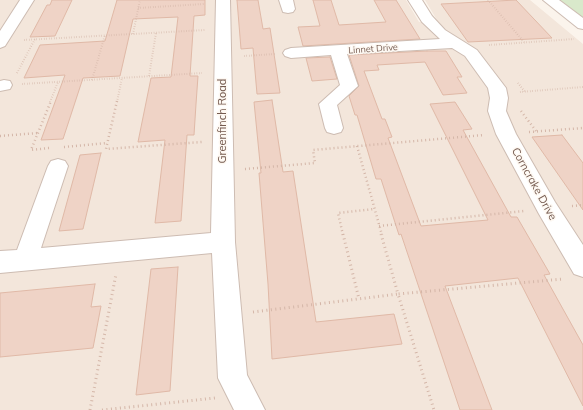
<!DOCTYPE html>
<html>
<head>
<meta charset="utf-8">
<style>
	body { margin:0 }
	canvas { display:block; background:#fbf4ec }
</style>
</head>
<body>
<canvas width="583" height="410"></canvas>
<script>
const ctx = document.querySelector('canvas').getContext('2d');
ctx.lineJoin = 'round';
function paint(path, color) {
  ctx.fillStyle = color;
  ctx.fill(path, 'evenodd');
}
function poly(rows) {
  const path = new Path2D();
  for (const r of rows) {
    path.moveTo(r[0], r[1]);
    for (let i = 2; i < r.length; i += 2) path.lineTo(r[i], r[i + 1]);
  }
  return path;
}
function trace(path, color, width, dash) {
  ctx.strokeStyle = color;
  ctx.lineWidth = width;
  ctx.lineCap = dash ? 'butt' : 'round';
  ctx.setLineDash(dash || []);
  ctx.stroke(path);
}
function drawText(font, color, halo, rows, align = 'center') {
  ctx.font = font + ' Mulish,sans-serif';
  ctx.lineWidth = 3;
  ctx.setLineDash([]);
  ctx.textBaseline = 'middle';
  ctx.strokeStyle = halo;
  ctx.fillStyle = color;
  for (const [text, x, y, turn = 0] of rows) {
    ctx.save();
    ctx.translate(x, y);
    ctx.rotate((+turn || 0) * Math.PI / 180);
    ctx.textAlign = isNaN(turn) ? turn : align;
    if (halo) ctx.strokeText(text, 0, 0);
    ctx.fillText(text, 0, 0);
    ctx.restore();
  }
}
paint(poly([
	[0,0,406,0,419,22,437,20,425,0,530,0,583,44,583,410,0,410]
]), '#f3e6db');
paint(poly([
	[559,0,583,0,583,18]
]), '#d9e9cb');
const building = poly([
	[52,0,72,0,55,36,30,37,47,5,50,5,52,0],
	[117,0,205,0,205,15,194,16,190,76,198,76,196,104,194,135,187,135,181,221,155,223,165,140,138,142,151,78,171,77,178,17,133,19,120,76,83,78,63,139,41,140,65,75,24,78,40,45,105,41,117,0],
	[237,0,258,0,263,29,270,28,280,93,257,94,253,48,241,49,237,0],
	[313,0,331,0,339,25,386,22,374,0,396,0,420,39,303,46,298,27,320,26,313,0],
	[516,0,552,38,468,42,441,4,516,0],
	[427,51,446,51,462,77,457,77,467,93,443,95,425,62,377,65,379,70,364,71,382,119,385,119,392,137,388,138,421,226,488,220,430,104,455,102,472,129,463,130,511,217,517,217,550,274,544,275,583,345,583,406,518,278,445,286,492,410,460,410,401,234,399,235,381,179,376,179,357,115,355,115,349,96,359,86,349,55,427,51],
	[330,57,337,79,312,81,306,58,330,57],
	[272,100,283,172,293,171,316,322,394,314,402,344,272,359,268,284,259,173,261,173,254,102,272,100],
	[562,135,583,163,583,210,532,137,562,135],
	[101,153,83,229,59,231,80,155,101,153],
	[178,267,170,391,136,395,151,269,178,267],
	[95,284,91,307,101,306,93,348,0,357,0,293,95,284]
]);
paint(building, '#efd3c6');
trace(building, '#e0b9a7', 1);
const minor = poly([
	[20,0,34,0,5,46,0,48,0,31,20,0],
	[216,0,230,0,235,242,247,375,265,410,234,410,218,378,212,253,0,273,0,251,17,250,48,166,51,161,58,159,65,161,68,166,41,248,211,233,216,0],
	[279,0,293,0,295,9,293,12,288,13,283,12,279,0],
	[408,0,422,0,432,16,445,30,477,50,506,88,508,98,506,111,516,134,555,202,583,245,583,277,574,274,539,214,496,134,488,111,490,98,488,88,465,56,452,48,347,54,358,86,337,105,343,128,341,132,334,134,327,132,325,128,319,104,340,85,331,55,291,58,285,56,283,53,285,50,291,48,440,39,422,22,408,0],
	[4,80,10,81,12,85,10,89,0,91,0,81,4,80]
]);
const tertiary = poly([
	[543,0,559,0,583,18,583,29,578,28,543,0]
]);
trace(minor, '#cdbcb2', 2);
trace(tertiary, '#cdbcb2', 2);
trace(poly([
	[488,0,524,42],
	[138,8,204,4],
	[133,34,140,0],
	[24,40,205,30],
	[489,45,574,39],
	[244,56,275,54],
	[17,73,35,39],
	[149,76,156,33],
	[92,80,105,35],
	[518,83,525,92],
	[22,84,202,73],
	[520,92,583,87],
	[50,102,58,82],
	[117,102,122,78]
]), '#d4b6a8', 2, [0.5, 2]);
trace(poly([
	[117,101,106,149,202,142],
	[521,111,536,131],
	[529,132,583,128],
	[0,136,38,133],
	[357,146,382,235],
	[64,147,107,143],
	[49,148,31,150,51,101],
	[245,169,315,163,313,150,484,135],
	[572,206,583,205],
	[379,226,524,211],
	[343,235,338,213,374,209]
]), '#d4b6a8', 2.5, [1, 3]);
trace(poly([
	[343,234,359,299],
	[381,234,398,294,563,279],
	[253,312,398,294,434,410],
	[90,410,116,274],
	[102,410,215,398]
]), '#d4b6a8', 3, [1, 3.5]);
paint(minor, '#fff');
paint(tertiary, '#fff');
drawText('9px', '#755b50', '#fef9f3', [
	["Linnet Drive",373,49,-4]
]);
drawText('11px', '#755b50', '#fef9f3', [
	["Greenfinch Road",223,121,-90],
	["Corncrake Drive",534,184,61]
]);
</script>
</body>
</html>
